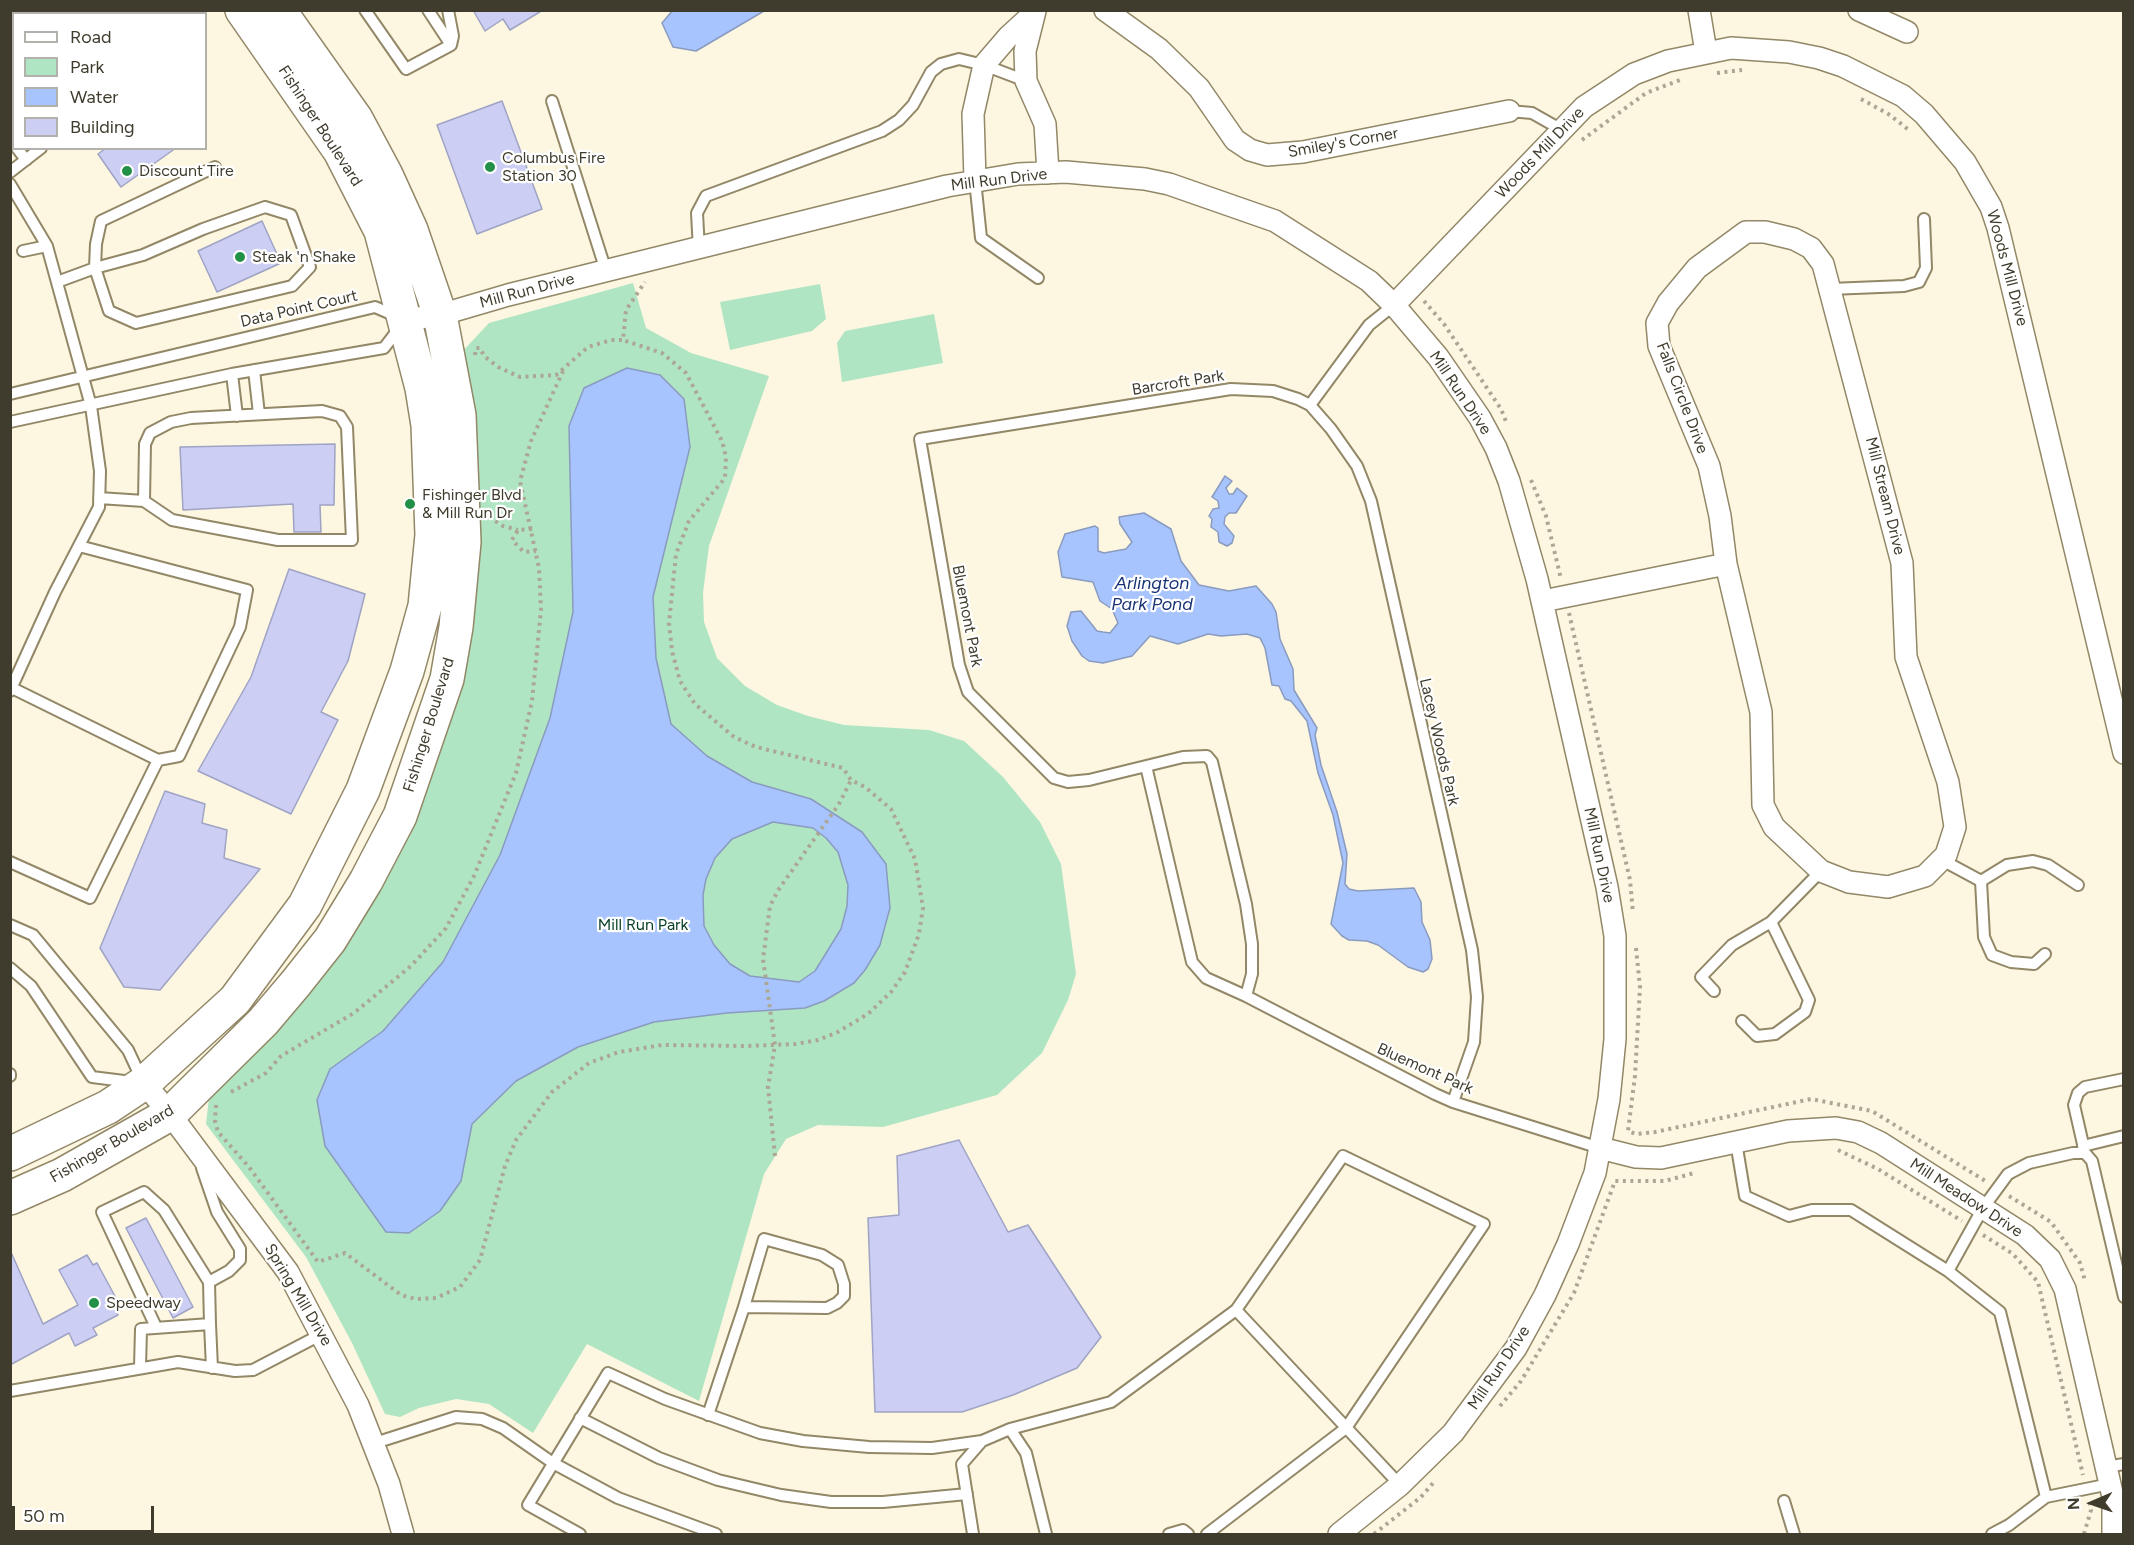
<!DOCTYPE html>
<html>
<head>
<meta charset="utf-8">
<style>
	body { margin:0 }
	#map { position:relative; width:2134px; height:1545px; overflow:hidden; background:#fdf6e1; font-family:Figtree,sans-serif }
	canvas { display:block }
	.frame { position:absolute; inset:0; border:12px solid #403c2d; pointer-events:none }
	.legend { position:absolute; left:12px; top:12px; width:195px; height:138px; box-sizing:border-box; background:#fff; border:2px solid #b3b1ab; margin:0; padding:8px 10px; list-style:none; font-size:18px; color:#403c2d }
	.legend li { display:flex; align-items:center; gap:12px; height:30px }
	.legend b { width:30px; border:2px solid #b3b1ab }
	.north { position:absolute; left:2062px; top:1473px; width:60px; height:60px; -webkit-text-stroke:4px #fff; paint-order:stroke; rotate:268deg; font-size:16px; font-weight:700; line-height:24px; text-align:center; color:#403c2d }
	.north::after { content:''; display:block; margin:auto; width:21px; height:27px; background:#403c2d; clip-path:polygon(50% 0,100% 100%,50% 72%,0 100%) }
	.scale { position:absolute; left:12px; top:1506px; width:142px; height:27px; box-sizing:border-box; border:3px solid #403c2d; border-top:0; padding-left:8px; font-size:18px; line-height:21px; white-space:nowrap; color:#403c2d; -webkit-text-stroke:4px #fff; paint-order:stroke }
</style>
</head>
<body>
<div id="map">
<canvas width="2134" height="1545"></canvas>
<div class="frame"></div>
<ul class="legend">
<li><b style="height:8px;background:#fff"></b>Road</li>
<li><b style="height:16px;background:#b0e5c4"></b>Park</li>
<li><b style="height:16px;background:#a8c4fe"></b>Water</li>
<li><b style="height:16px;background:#cccff3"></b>Building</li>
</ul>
<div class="north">N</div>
<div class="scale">50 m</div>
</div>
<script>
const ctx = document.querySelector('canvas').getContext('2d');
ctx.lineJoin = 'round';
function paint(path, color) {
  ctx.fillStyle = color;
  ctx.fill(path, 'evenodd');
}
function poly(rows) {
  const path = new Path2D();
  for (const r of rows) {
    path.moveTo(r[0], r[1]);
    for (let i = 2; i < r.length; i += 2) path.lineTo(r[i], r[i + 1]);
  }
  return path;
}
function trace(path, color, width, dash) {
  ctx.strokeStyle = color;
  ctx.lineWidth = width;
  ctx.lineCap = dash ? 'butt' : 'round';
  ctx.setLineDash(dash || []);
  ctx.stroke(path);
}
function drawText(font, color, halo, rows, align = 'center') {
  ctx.font = font + ' Figtree,sans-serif';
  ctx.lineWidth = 4.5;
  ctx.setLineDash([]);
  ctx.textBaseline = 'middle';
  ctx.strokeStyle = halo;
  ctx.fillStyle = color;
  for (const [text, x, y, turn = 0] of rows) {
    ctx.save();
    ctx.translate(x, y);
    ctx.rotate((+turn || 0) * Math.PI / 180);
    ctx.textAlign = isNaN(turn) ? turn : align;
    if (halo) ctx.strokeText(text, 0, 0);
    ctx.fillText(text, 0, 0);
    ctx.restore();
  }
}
paint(poly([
	[633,283,646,328,691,353,769,376,709,546,703,593,704,622,717,658,745,686,777,705,808,716,844,725,929,730,964,741,1003,777,1040,822,1061,864,1076,974,1068,1000,1042,1053,997,1095,883,1127,818,1125,786,1139,764,1174,699,1401,587,1344,533,1433,489,1404,456,1399,419,1408,400,1417,385,1414,352,1343,306,1257,206,1124,210,1089,281,1019,461,677,461,353,489,323],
	[820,284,826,319,812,331,730,350,720,302],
	[934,314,943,363,842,382,837,343,845,331]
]), '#b0e5c4');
const water = poly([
	[673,10,764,10,764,11,696,51,673,47,662,23,673,10],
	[627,368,660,375,684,399,690,447,653,597,656,658,671,724,707,756,752,782,811,799,862,832,886,864,890,908,885,926,880,945,865,970,854,983,824,1001,805,1008,727,1013,654,1022,578,1047,516,1081,472,1124,461,1181,440,1211,409,1233,386,1232,325,1146,317,1100,330,1069,383,1031,443,962,500,855,550,718,573,612,569,426,584,388,627,368],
	[773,822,813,828,826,838,838,852,848,885,847,906,841,929,815,971,799,982,750,976,730,964,714,945,704,926,703,895,706,879,715,858,732,839,773,822],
	[1225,476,1232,481,1226,488,1229,494,1233,494,1237,488,1247,496,1236,513,1229,513,1225,517,1224,524,1234,536,1232,543,1227,546,1219,542,1218,532,1211,527,1212,519,1209,516,1213,509,1219,508,1218,501,1212,497,1225,476],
	[1144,513,1171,529,1181,561,1199,585,1229,591,1256,586,1272,604,1276,612,1280,639,1293,669,1294,690,1317,728,1315,735,1321,765,1337,812,1347,854,1345,884,1349,889,1358,891,1414,888,1421,902,1422,922,1430,940,1432,959,1428,969,1423,972,1408,967,1378,945,1367,941,1349,940,1342,936,1331,924,1343,863,1333,815,1318,773,1307,721,1291,701,1285,699,1279,686,1272,685,1265,648,1260,638,1247,634,1221,636,1208,634,1178,644,1150,636,1132,656,1103,663,1089,661,1082,656,1072,641,1067,626,1071,612,1081,611,1097,631,1103,632,1110,633,1118,623,1112,609,1100,601,1093,582,1062,577,1058,552,1065,534,1095,526,1098,528,1098,551,1104,553,1126,549,1132,542,1120,524,1119,517,1144,513]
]);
paint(water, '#a8c4fe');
trace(water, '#899bbf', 1.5);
const building = poly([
	[473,10,543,10,510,30,503,19,485,31,473,10],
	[502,101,542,209,477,234,437,125,502,101],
	[106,148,176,148,121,187,98,154,106,148],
	[262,221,281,263,217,292,198,251,262,221],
	[335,444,334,505,320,505,321,532,294,532,293,504,183,510,180,447,335,444],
	[289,569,365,594,348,661,321,712,338,720,291,814,198,771,251,677,289,569],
	[165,791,205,804,202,823,227,830,224,858,260,869,160,990,124,987,100,948,165,791],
	[959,1140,1008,1232,1028,1225,1101,1337,1077,1368,1013,1395,962,1412,875,1412,868,1218,899,1215,897,1156,959,1140],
	[146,1218,193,1307,173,1318,126,1228,146,1218],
	[10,1250,43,1324,78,1305,59,1270,87,1255,93,1265,97,1263,116,1298,111,1300,118,1315,93,1328,97,1335,75,1346,69,1333,10,1365,10,1250]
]);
paint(building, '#cccff3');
trace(building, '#9fa3c4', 1.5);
const lane = poly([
	[365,10,406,69,451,45,453,36,448,10],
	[428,10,451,45],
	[72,14,77,10],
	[10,50,14,48],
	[552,101,606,271],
	[1509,111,1532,113,1562,130],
	[10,124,14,122],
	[17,148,26,160],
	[10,172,41,148],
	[975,180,981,238,1038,278],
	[10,184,47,246,91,406,100,471,99,507,55,592,10,691],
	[265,207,291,215,310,267,292,286,136,323,109,311,95,268,143,255,203,229,265,207],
	[699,250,697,213,706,196,882,131,899,120,913,105,931,72,941,64,959,59,984,65,1026,81],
	[23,251,47,246],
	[57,282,95,268,96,244,101,221,215,167],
	[1830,289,1904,286,1919,282,1926,268,1924,219],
	[254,370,259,414],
	[232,374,237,416],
	[10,394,375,307,396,316],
	[1310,405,1369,325,1394,305],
	[10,422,232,374,384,348,400,327],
	[99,498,144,501,145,444,150,433,171,422,191,418,322,411,340,416,347,427,352,540,278,540,172,520,144,501],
	[79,546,247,590,240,627,179,756,158,760],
	[1146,766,1192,962,1206,978,1246,996],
	[1942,860,1981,881,1984,937,1992,955,2011,962,2034,964,2045,954],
	[10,862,90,898,158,760,12,688],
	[1981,881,2007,865,2033,861,2048,865,2078,885],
	[10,925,33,935,128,1050,142,1080],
	[10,968,31,986,92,1077,132,1082],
	[1714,991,1701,977,1732,945,1771,922,1821,871],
	[1742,1021,1757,1036,1775,1034,1805,1012,1809,1000,1771,922],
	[10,1074,10,1076],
	[1453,1102,1474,1042,1477,997,1472,950,1371,501,1357,466,1331,429,1310,405,1298,399,1273,391,1231,389,920,439,959,665,968,692,1054,778,1068,782,1089,780,1183,757,1207,756,1212,762,1246,904,1252,944,1252,974,1246,996,1435,1094,1453,1102,1600,1148],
	[1736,1142,1745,1196,1789,1216,1812,1210,1851,1210,1948,1271,1983,1208,2008,1174,2029,1163,2073,1153,2085,1153,2092,1161,2124,1297],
	[2083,1146,2124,1136],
	[2085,1153,2074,1105,2078,1093,2085,1087,2124,1079],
	[202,1168,217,1212,240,1249,240,1260,229,1271,209,1282],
	[1948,1271,2000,1312,2046,1497,2110,1484],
	[156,1327,102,1212,144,1192,164,1210,209,1282,210,1324],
	[140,1367,141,1329,210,1324,212,1368],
	[10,1391,178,1362,235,1371,253,1370,322,1334],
	[708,1415,744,1307,827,1308,837,1303,844,1296,844,1284,838,1265,822,1255,764,1239,744,1307],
	[580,1418,659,1458,718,1480,781,1495,831,1502,883,1502,967,1494],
	[1010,1429,1111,1402,1236,1310,1400,1485],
	[375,1443,456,1417,482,1419,503,1428,553,1463,618,1498,716,1534],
	[2106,1467,2124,1464],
	[1784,1501,1794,1534],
	[580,1534,528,1505,608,1373,665,1399,760,1433,803,1441,869,1447,932,1448,982,1441],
	[973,1534,962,1464,982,1441,1010,1429,1026,1453,1046,1534],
	[1169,1534,1183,1530,1188,1534],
	[1207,1534,1346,1428,1484,1224,1343,1156,1236,1310],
	[1992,1534,2009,1525,2046,1497]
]);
const street = poly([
	[1105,10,1159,49,1199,88,1235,140,1250,150,1267,155,1303,152,1509,111],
	[1699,10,1706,52],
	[1859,10,1907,32],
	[1035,11,1025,51,1026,81,1045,124,1048,173],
	[975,180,973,114,984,65,1008,37,1033,14],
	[1746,232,1765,232,1794,239,1811,248,1823,264,1902,563,1906,657,1948,782,1955,827,1946,855,1925,876,1888,887,1849,882,1821,871,1774,827,1763,805,1761,712,1726,564,1720,516,1709,466,1659,346,1657,323,1668,303,1697,268,1746,232],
	[1394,305,1584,107,1634,74,1668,61,1731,48,1789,52,1819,58,1843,66,1903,96,1924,114,1965,162,1991,207,1998,228,2124,753],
	[405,320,440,315,508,295,947,186,1018,174,1066,172,1145,179,1169,184,1275,221,1369,281,1394,305,1438,357,1480,418,1496,448,1509,481,1537,579,1607,887,1615,936,1615,1039,1609,1099,1595,1173,1568,1244,1545,1295,1516,1348,1453,1433,1400,1485,1339,1534],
	[1543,601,1726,564],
	[144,1083,170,1114,288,1272,358,1405,389,1484,403,1534],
	[1600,1148,1636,1157,1661,1158,1788,1131,1836,1128,1858,1132,1881,1143,2025,1235,2050,1259,2065,1289,2113,1497,2113,1534]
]);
const primary = poly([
	[10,1154,108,1107,144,1083,235,1000,305,905,363,790,407,671,425,606,432,535,428,425,422,388,381,231,340,151,242,10],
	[10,1198,62,1175,170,1114,263,1022,296,983,330,940,366,881,400,816,447,679,456,627,464,542,459,415,440,315,411,230,386,175,356,119,279,10]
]);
trace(lane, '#928766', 14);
trace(street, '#928766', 24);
trace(primary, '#928766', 36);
trace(poly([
	[1717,73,1742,70],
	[1861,99,1890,115,1910,131],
	[1582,140,1646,93,1680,80],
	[1424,301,1444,324,1501,409,1507,424],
	[475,355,476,348,480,348,484,356,498,367,520,377,556,375,588,347,611,340,623,340,626,310,645,282],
	[1531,480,1546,516,1561,579],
	[489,517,503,526,518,530],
	[532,529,518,530,512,540,524,552,536,551],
	[1569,613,1630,880,1633,913],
	[1636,948,1640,987,1635,1076,1628,1131,1636,1134,1655,1132,1811,1099,1872,1111,1987,1182],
	[231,1092,266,1073,281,1056,354,1013,411,966,446,928,474,876,516,773,532,701,541,610,539,568,520,481,531,441,563,371],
	[216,1105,215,1121,218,1132,249,1167,318,1262,345,1253,401,1295,416,1299,436,1298,460,1287,480,1260,505,1166,516,1140,552,1092,589,1063,619,1052,662,1045,746,1046,796,1044,818,1040,836,1033,868,1014,891,992,905,972,919,934,923,908,915,859,891,809,865,787,851,780,843,768,756,747,734,737,695,704,680,681,672,651,669,623,676,554,689,521,725,478,726,457,722,441,686,373,662,353,623,340],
	[1838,1150,1878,1169,1962,1221],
	[775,1156,768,1087,775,1045,763,959,770,906,779,889,839,804,851,780],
	[2009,1196,2051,1222,2080,1263,2085,1281],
	[1983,1235,2013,1254,2038,1282,2083,1475],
	[1500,1406,1521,1381,1574,1293,1615,1181,1665,1181,1694,1173],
	[1374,1534,1421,1497,1434,1482],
	[2084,1534,2091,1510,2089,1500]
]), '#aca694', 4, [3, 4.5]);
trace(lane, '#fff', 10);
trace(street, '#fff', 21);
trace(primary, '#fff', 33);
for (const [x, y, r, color] of [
	[490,167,6,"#239048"],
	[127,171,6,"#239048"],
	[240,257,6,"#239048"],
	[410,504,6,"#239048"],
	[94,1303,6,"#239048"]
]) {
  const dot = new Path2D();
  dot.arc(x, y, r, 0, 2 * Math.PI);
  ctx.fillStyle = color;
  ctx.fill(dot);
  trace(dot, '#fff', 2);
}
drawText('16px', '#403c2d', '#fff', [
	["Fishinger Boulevard",320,126,57],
	["Smiley's Corner",1343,143,-10],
	["Woods Mill Drive",1540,153,-46],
	["Mill Run Drive",999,180,-7],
	["Woods Mill Drive",2007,268,75],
	["Mill Run Drive",527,291,-15],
	["Data Point Court",299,309,-13],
	["Barcroft Park",1178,383,-9],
	["Mill Run Drive",1460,393,56],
	["Falls Circle Drive",1682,398,69],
	["Mill Stream Drive",1885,496,76],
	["Bluemont Park",967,616,79],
	["Fishinger Boulevard",429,725,-73],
	["Lacey Woods Park",1439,742,77],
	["Mill Run Drive",1599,855,78],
	["Bluemont Park",1425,1069,24],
	["Fishinger Boulevard",112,1144,-30],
	["Mill Meadow Drive",1966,1198,33],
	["Spring Mill Drive",298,1295,59],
	["Mill Run Drive",1499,1368,-56]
]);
drawText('16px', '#403c2d', '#fff', [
	["Columbus Fire",502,158],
	["Station 30",502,176],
	["Discount Tire",139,171],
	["Steak 'n Shake",252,257],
	["Fishinger Blvd",422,495],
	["& Mill Run Dr",422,513],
	["Speedway",106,1303]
], 'left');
drawText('16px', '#073e25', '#fff', [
	["Mill Run Park",643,925]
]);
drawText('italic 18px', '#183274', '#fff', [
	["Arlington",1152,584],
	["Park Pond",1152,605]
]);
</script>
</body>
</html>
